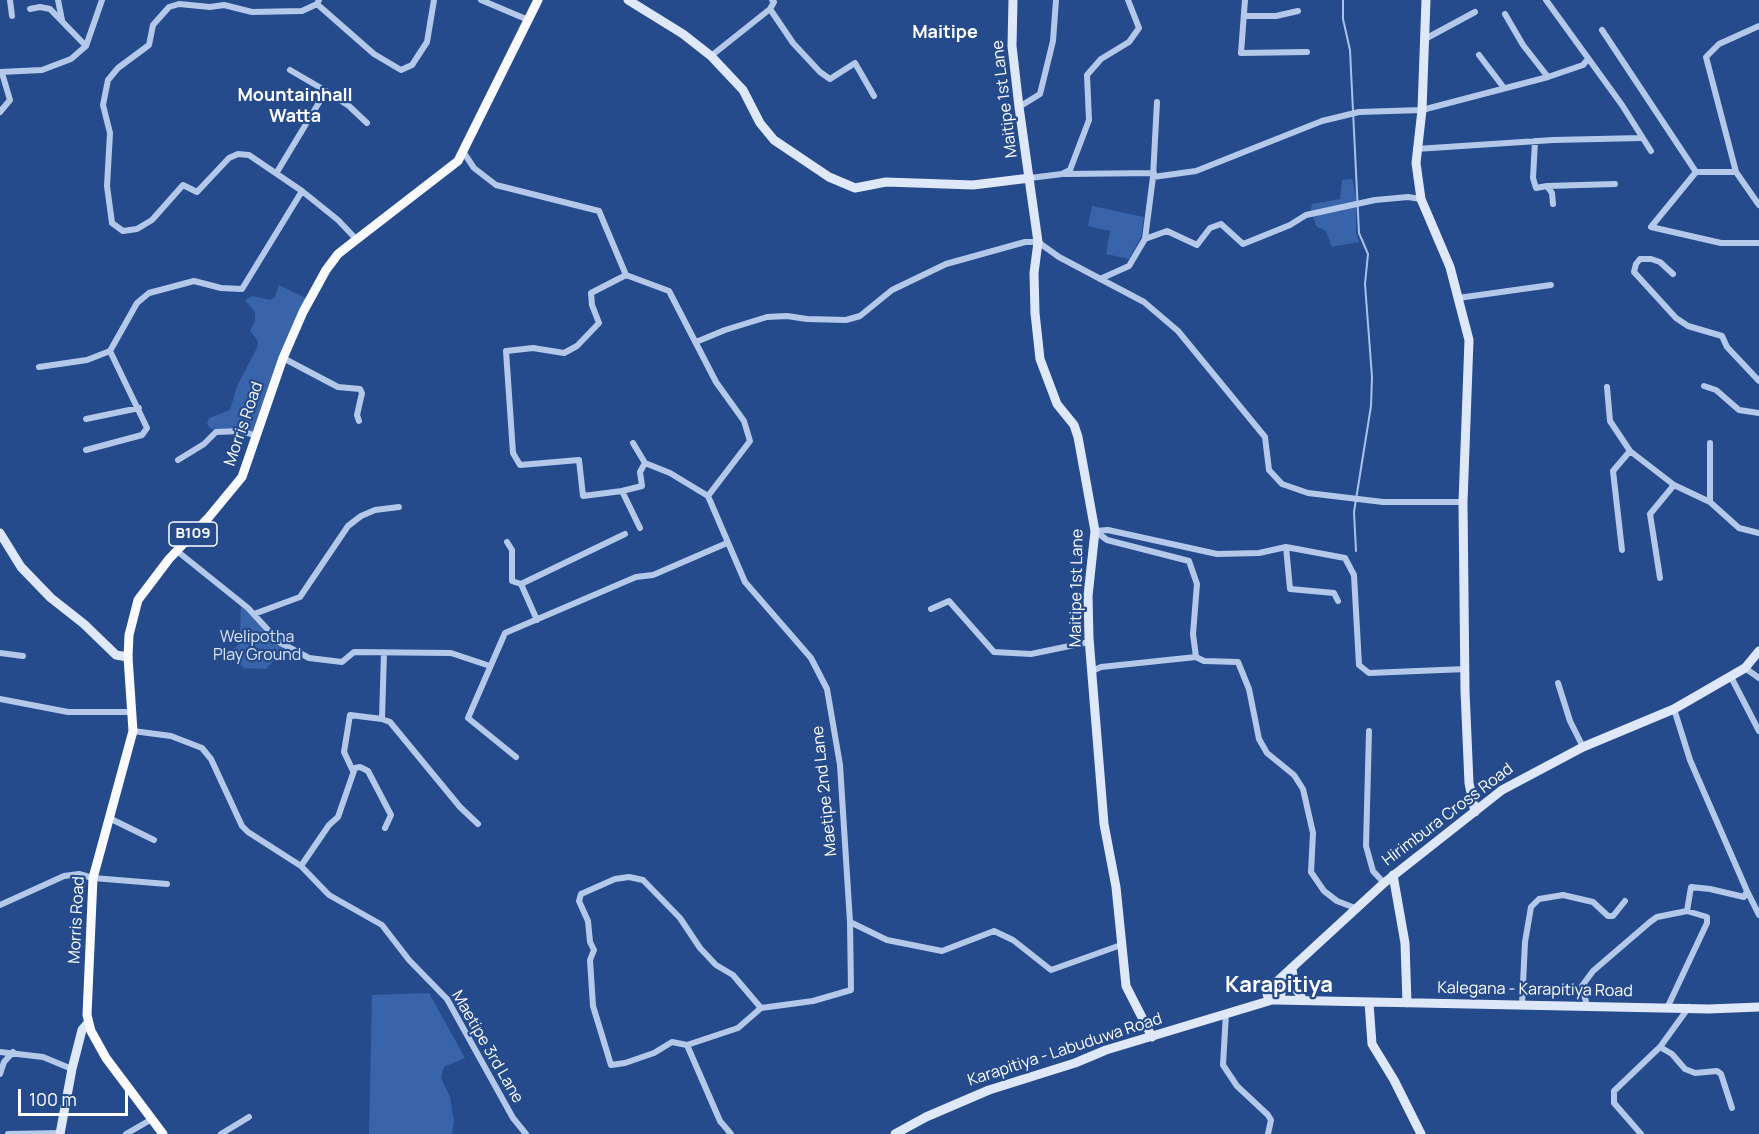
<!DOCTYPE html>
<html>
<head>
<meta charset="utf-8">
<style>
	body { margin:0 }
	#map { position:relative; width:1759px; height:1134px; overflow:hidden; background:#254b8c; font-family:Manrope,sans-serif }
	canvas { display:block }
	.scale { position:absolute; left:18px; top:1089px; width:110px; height:27px; box-sizing:border-box; border:3px solid #fff; border-top:0; padding-left:8px; font-size:18px; line-height:21px; white-space:nowrap; color:#fff; -webkit-text-stroke:4px #254b8c; paint-order:stroke }
</style>
</head>
<body>
<div id="map">
<canvas width="1759" height="1134"></canvas>
<div class="scale">100 m</div>
</div>
<script>
const ctx = document.querySelector('canvas').getContext('2d');
ctx.lineJoin = 'round';
function paint(path, color) {
  ctx.fillStyle = color;
  ctx.fill(path, 'evenodd');
}
function poly(rows) {
  const path = new Path2D();
  for (const r of rows) {
    if (r.length === 3) {
      path.moveTo(r[0] + r[2], r[1]);
      path.arc(r[0], r[1], r[2], 0, 2 * Math.PI);
      continue;
    }
    path.moveTo(r[0], r[1]);
    for (let i = 2; i < r.length; i += 2) path.lineTo(r[i], r[i + 1]);
  }
  return path;
}
function trace(path, color, width, dash) {
  ctx.strokeStyle = color;
  ctx.lineWidth = width;
  ctx.lineCap = dash ? 'butt' : 'round';
  ctx.setLineDash(dash || []);
  ctx.stroke(path);
}
function drawText(font, color, halo, rows, align = 'center') {
  ctx.font = font + ' Manrope,sans-serif';
  ctx.lineWidth = 4.5;
  ctx.setLineDash([]);
  ctx.textBaseline = 'middle';
  ctx.strokeStyle = halo;
  ctx.fillStyle = color;
  for (const [text, x, y, turn = 0] of rows) {
    ctx.save();
    ctx.translate(x, y);
    ctx.rotate((+turn || 0) * Math.PI / 180);
    ctx.textAlign = isNaN(turn) ? turn : align;
    if (halo) ctx.strokeText(text, 0, 0);
    ctx.fillText(text, 0, 0);
    ctx.restore();
  }
}
paint(poly([
	[1352,179,1356,196,1356,233,1359,242,1332,247,1326,231,1316,226,1311,209,1312,204,1340,199,1342,180],
	[1092,206,1144,217,1141,237,1129,259,1106,254,1110,231,1088,226],
	[279,285,310,300,258,433,211,429,207,424,209,418,230,410,237,386,257,348,258,341,250,331,255,321,255,312,245,300,252,296,270,300,275,297],
	[241,602,287,646,266,669,244,668,234,660,230,652,237,646,240,637],
	[429,993,465,1058,444,1067,441,1078,450,1097,454,1121,452,1134,369,1134,372,995]
]), '#3a64a9');
trace(poly([
	[1343,0,1343,19,1350,50,1359,233,1368,254,1365,284,1372,377,1371,406,1354,512,1356,551]
]), '#a8c3eb', 2);
trace(poly([
	[10,0,12,16],
	[58,0,62,20],
	[319,0,317,4,302,11,252,12,224,5,210,7,179,4,169,7,153,25,149,45,118,68,108,80,103,105,110,133,107,186,112,223,123,231,137,229,152,220,183,185,197,192,229,158,238,154,249,155,302,191,338,220,357,240],
	[481,0,526,19],
	[1245,0,1241,53,1307,52],
	[1546,0,1622,105,1651,151],
	[317,4,374,54,401,70,412,65,427,42,434,0],
	[30,9,40,7,50,9,86,46],
	[770,9,793,43,820,72,830,79,855,63,874,96],
	[1505,14,1523,45,1548,77],
	[1245,16,1276,16,1298,11],
	[1602,30,1696,172,1736,172,1759,205],
	[1425,39,1475,12],
	[1479,55,1504,88],
	[711,56,770,9,774,2,772,0],
	[0,72,42,70,71,59,86,46,102,0],
	[326,91,349,106,367,123],
	[1019,107,1040,94,1053,41,1056,0],
	[0,112,10,100,2,73],
	[1535,141,1533,178,1536,188,1547,186,1552,193,1553,204],
	[1416,149,1553,140,1641,138],
	[464,153,474,168,496,185,599,211,626,275,669,291,716,382,744,421,750,441,708,496,745,582,811,658,827,689,840,765,850,922,851,990,813,1001,761,1008,738,1028,687,1045,720,1121,731,1134],
	[277,172,326,91,290,70],
	[1696,172,1651,227,1721,243,1759,243],
	[1736,172,1706,57,1719,44,1759,26],
	[1065,174,1154,173],
	[1153,177,1196,171,1322,121,1359,112,1422,110,1548,77,1583,65,1588,59],
	[1030,178,1062,174,1070,170,1089,120,1087,75,1101,59,1129,42,1139,28,1128,0],
	[1547,186,1615,184],
	[1145,239,1167,231,1197,245,1210,228,1221,224,1243,244,1290,225,1306,215,1375,200,1408,197,1421,199],
	[1673,274,1660,262,1651,259,1640,259,1636,264,1634,272,1676,318,1688,326,1722,336,1727,347,1759,381],
	[626,275,591,293,592,305,599,323,577,346,564,353,533,348,506,351,513,453,520,465,579,460,583,496,622,491,640,528],
	[1100,279,1129,266,1145,239,1153,177,1157,102],
	[1458,298,1551,285],
	[696,342,725,330,767,317,787,316,807,319,846,320,860,316,892,290,946,264,1025,242,1038,242,1059,257,1144,302,1178,331,1265,437,1269,470,1282,484,1308,493,1383,502,1463,502],
	[283,358,338,387,360,389,362,393,357,415,359,421],
	[39,367,87,360,110,351,137,303,149,293,194,281,221,288,242,289,302,191],
	[1704,386,1716,390,1739,410,1759,413],
	[1607,387,1610,421,1630,451,1674,485,1710,502,1739,528,1759,533],
	[86,419,139,408],
	[633,443,645,463,670,473,708,496],
	[86,450,142,435,147,428,110,351],
	[178,460,204,444,216,432,241,431,257,436],
	[622,491,642,486,640,472,645,463],
	[1710,502,1710,443],
	[1095,531,1107,540,1189,561,1197,584,1193,634,1196,657,1204,661,1238,662,1249,689,1259,739,1267,753,1294,775,1303,789,1313,833,1311,872,1324,891,1337,901,1355,908],
	[1095,531,1108,530,1217,554,1259,553,1286,547,1345,558,1354,575,1359,665,1369,673,1466,669],
	[507,542,512,550,512,581,521,584],
	[1286,547,1290,589,1334,593,1338,601],
	[1622,550,1613,471,1630,451],
	[177,551,248,608,279,642,309,658,342,662,354,652,451,653,490,666],
	[1660,578,1650,514,1674,485],
	[931,609,949,601,994,652,1031,654,1089,642],
	[254,614,300,597,348,526,361,516,375,510,399,507],
	[537,620,521,584,625,534],
	[0,653,23,656],
	[384,653,382,719,390,722,460,807,478,824],
	[1745,668,1759,678],
	[1092,671,1101,667,1196,657],
	[1731,677,1759,731],
	[1558,683,1570,721,1583,747],
	[0,699,68,712,132,712],
	[133,731,171,736,202,748,211,759,242,826,248,832,301,866,329,895,382,925,409,960,447,999,513,1118,526,1134],
	[1369,731,1366,846,1373,871,1384,883],
	[516,757,468,718,505,633,636,577,653,575,727,543],
	[353,771,344,752,350,715,382,719],
	[109,818,154,840],
	[301,866,329,825,338,817,355,768,360,767,368,771,391,815,385,828],
	[1747,891,1759,915],
	[0,905,64,876,79,874,93,878,167,884],
	[850,922,887,940,942,951,994,931,1013,940,1051,970,1121,945],
	[1522,1005,1525,942,1531,907,1539,899,1563,895,1593,902,1608,916,1613,916,1625,901],
	[1587,1006,1582,986,1593,971,1650,922,1657,917,1687,911],
	[1668,1006,1707,923,1707,917,1687,911,1691,887,1710,889,1744,897,1747,891,1690,760,1674,709],
	[1226,1013,1223,1065,1237,1086,1268,1115,1271,1120,1268,1134],
	[687,1045,672,1042,654,1053,625,1063,611,1065,593,1006,590,960,594,950,590,942,588,921,579,901,581,894,615,879,629,877,643,880,680,918,700,948,716,965,733,975,761,1008],
	[1660,1047,1672,1054,1685,1069,1695,1073,1717,1071,1721,1074,1732,1108],
	[0,1052,43,1057,72,1069],
	[0,1074,4,1062,13,1052],
	[8,1134,60,1133],
	[126,1134,152,1119],
	[221,1134,249,1117],
	[1641,1134,1614,1103,1614,1091,1660,1047,1689,1007]
]), '#b4c9ea', 6);
trace(poly([
	[628,0,683,34,711,56,743,90,760,123,774,140,829,177,855,188,886,182,973,185,1030,178],
	[1013,0,1012,46,1019,107,1038,242,1034,273,1035,313,1040,359,1057,404,1074,425,1078,437,1095,531,1088,596,1089,638,1104,824,1116,887,1126,986,1152,1037],
	[1426,0,1422,110,1416,163,1421,199,1450,267,1469,340,1463,502,1465,691,1469,783,1475,812],
	[0,533,21,567,51,598,84,624,116,655,128,657],
	[1393,875,1405,943,1407,1003],
	[1292,968,1294,986,1301,996],
	[1274,993,7],
	[1272,986,1384,883,1502,790,1583,747,1674,709,1745,668,1759,651],
	[1276,1000,1709,1009,1759,1007],
	[1369,1003,1372,1044,1394,1080,1421,1134],
	[60,1134,72,1069,82,1030,88,1023],
	[895,1134,926,1117,989,1090,1075,1063,1106,1050,1272,1000]
]), '#dfe8f9', 9);
trace(poly([
	[163,1134,106,1058,91,1031,87,1015,93,878,133,731,128,657,129,635,138,600,169,559,209,517,242,477,283,358,303,312,326,270,338,254,352,243,458,161,538,0]
]), '#f8fafe', 9);
for (const [x, y, w] of [
	[193,534,48]
]) {
  const box = new Path2D();
  box.roundRect(x - w / 2, y - 12, w, 24, 4.5);
  ctx.fillStyle = '#254b8c';
  ctx.fill(box);
  trace(box, '#fff', 1.5);
}
drawText('bold 15px', '#fff', null, [
	["B109",193,534]
]);
drawText('16px', '#fff', '#254b8c', [
	["Maitipe 1st Lane",1005,99,-97],
	["Morris Road",244,424,-71],
	["Maitipe 1st Lane",1077,588,-89],
	["Maetipe 2nd Lane",825,791,-96],
	["Hirimbura Cross Road",1448,815,-37],
	["Morris Road",77,920,-87],
	["Kalegana - Karapitiya Road",1535,990,1],
	["Maetipe 3rd Lane",487,1047,60],
	["Karapitiya - Labuduwa Road",1065,1050,-18]
]);
drawText('16px', '#d9e5f8', '#254b8c', [
	["Welipotha",257,638],
	["Play Ground",257,656]
]);
drawText('bold 18px', '#fff', '#254b8c', [
	["Maitipe",945,33],
	["Mountainhall",295,96],
	["Watta",295,117]
]);
drawText('bold 22px', '#fff', '#254b8c', [
	["Karapitiya",1279,986]
]);
</script>
</body>
</html>
